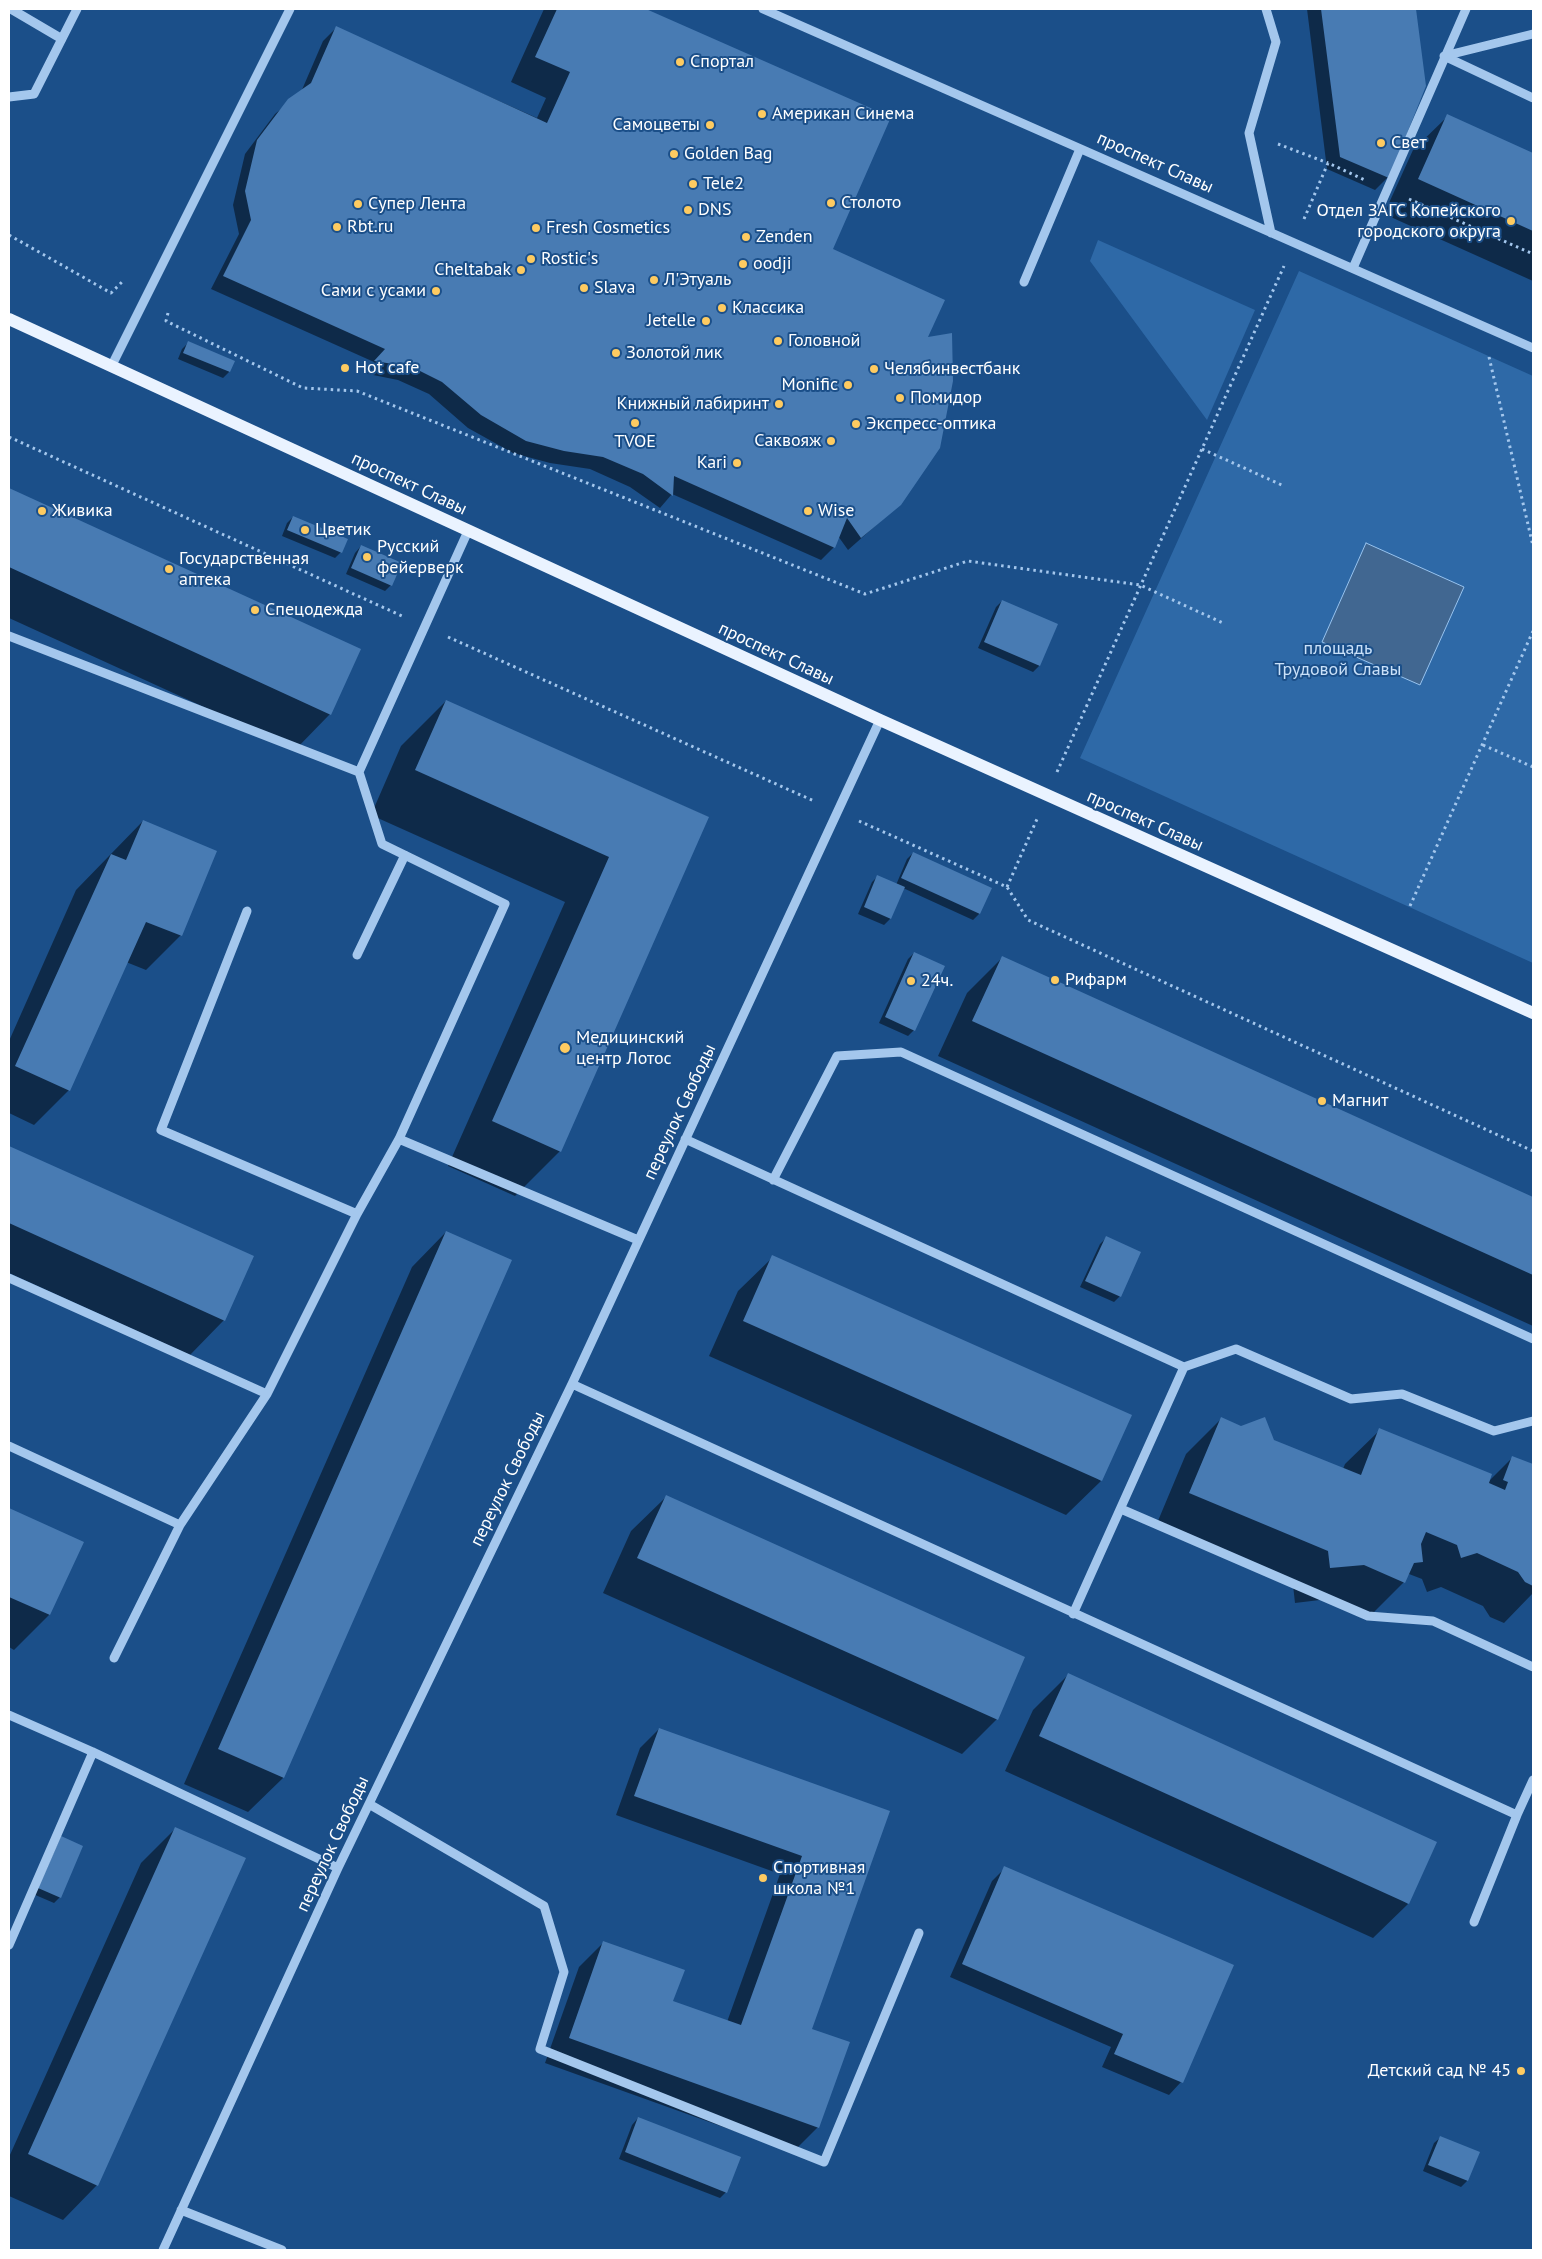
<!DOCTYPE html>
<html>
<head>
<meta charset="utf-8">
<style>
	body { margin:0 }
	#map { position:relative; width:1542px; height:2259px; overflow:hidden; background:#1b4f89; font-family:"PT Sans",sans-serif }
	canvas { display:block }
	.frame { position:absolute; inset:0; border:10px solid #fff; pointer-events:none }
</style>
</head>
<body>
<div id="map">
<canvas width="1542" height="2259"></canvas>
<div class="frame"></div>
</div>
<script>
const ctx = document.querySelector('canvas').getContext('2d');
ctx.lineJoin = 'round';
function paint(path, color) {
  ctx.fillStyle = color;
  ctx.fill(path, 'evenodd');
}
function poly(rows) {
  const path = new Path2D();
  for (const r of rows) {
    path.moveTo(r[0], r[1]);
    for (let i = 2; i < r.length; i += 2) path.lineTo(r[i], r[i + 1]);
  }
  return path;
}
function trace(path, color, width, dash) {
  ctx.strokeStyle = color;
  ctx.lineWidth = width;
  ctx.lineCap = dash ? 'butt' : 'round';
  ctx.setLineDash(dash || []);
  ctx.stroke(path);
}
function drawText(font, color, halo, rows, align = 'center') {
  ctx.font = font + ' "PT Sans",sans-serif';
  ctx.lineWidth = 4;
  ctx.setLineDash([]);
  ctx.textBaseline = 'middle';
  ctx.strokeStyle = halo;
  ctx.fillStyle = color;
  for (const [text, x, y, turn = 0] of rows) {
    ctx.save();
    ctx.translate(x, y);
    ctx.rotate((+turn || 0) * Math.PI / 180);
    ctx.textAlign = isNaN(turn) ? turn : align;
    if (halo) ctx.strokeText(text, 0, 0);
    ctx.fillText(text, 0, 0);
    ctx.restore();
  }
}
paint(poly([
	[1098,240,1255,310,1207,420,1090,261],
	[1299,271,1533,376,1533,963,1080,758]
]), '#2e69a7');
const water = poly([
	[1366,543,1464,587,1420,685,1322,642,1366,543]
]);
paint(water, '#416791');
trace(water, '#97c3ef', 1);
paint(poly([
	[544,9,643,9,889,118,831,248,926,338,900,504,848,550,838,536,834,547,821,560,672,494,660,508,630,487,590,469,550,463,513,453,468,428,429,394,398,380,363,373,374,362,211,289,239,234,233,205,245,154,275,114,301,92,323,41,336,28,537,118,546,98,511,82],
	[1307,9,1414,9,1425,86,1388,177,1375,190,1327,169],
	[1448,116,1533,154,1533,281,1384,214,1413,150],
	[189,342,233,361,229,372,223,378,178,359,182,349],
	[9,489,360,650,330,714,296,749,9,618],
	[293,517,341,552,335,558,282,536,287,523],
	[361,546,391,585,385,591,346,574,355,553],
	[1002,601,1057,625,1039,666,1033,672,978,648,996,607],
	[446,701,708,817,560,1151,515,1196,448,1166,565,902,371,815,401,746],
	[143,821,181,935,146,970,126,962,69,1090,34,1125,9,1113,9,1041,76,890],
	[913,853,991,889,979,914,973,920,903,888,890,919,884,925,858,914,872,882,878,876,896,885,907,859],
	[914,953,914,1030,908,1036,879,1023,908,959],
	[1002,958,1533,1198,1533,1326,938,1056,967,993],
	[9,1147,253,1257,224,1320,190,1355,9,1273],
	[446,1232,283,1778,248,1812,184,1784,412,1267],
	[1106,1238,1120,1296,1114,1302,1080,1287,1100,1244],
	[773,1257,1101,1481,1066,1515,709,1356,738,1291],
	[1221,1419,1343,1469,1345,1464,1380,1430,1487,1483,1513,1457,1533,1466,1533,1593,1504,1623,1490,1617,1483,1606,1441,1587,1427,1592,1422,1579,1409,1574,1404,1582,1369,1617,1328,1599,1295,1603,1293,1585,1155,1528,1186,1454],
	[666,1497,997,1719,962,1754,603,1593,631,1531],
	[9,1510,82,1543,49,1615,14,1650,9,1647],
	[1068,1675,1408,1904,1373,1938,1005,1771,1033,1710],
	[659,1729,888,1811,810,2029,818,2127,793,2152,545,2063,579,1967,604,1942,672,2002,727,2022,780,1874,616,1815,640,1748],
	[176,1828,97,2185,63,2220,9,2196,9,2157,141,1863],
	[61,1837,60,1897,54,1903,33,1894],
	[1005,1868,1181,2082,1169,2095,1102,2067,1111,2047,950,1977,992,1881],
	[638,2118,726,2192,720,2198,619,2159,632,2125],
	[1441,2137,1478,2153,1467,2181,1461,2187,1423,2171,1434,2143]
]), '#0007');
paint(poly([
	[557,9,646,9,891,117,833,249,945,300,928,337,952,333,953,381,940,448,901,505,861,538,847,518,835,548,674,476,673,496,643,474,603,457,564,451,526,441,481,415,442,382,412,367,374,361,385,349,223,276,251,220,245,191,257,140,288,99,311,83,336,26,547,123,570,72,535,57],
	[1321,9,1416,9,1426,86,1389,178,1340,157],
	[1447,114,1533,153,1533,231,1418,179],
	[188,341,235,361,230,372,183,353],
	[9,488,361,649,331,715,9,567],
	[293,516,348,539,342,553,287,530],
	[361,545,402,563,392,586,351,568],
	[1002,600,1058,624,1040,666,984,642],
	[446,700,709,817,561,1152,492,1121,609,857,415,770],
	[143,820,217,851,182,936,146,922,70,1091,15,1066,111,854,126,860],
	[913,852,992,888,980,914,901,878],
	[877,875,905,887,891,919,864,907],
	[914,952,945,966,915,1031,885,1017],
	[1002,956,1533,1197,1533,1275,972,1021],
	[9,1146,254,1256,225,1321,9,1223],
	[446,1231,512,1260,284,1778,218,1749],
	[1106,1236,1141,1252,1121,1297,1085,1281],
	[772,1255,1132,1415,1102,1481,743,1321],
	[1221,1417,1241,1426,1265,1417,1274,1440,1361,1475,1379,1428,1492,1474,1489,1483,1505,1490,1508,1482,1503,1480,1512,1456,1533,1464,1533,1586,1525,1582,1518,1572,1477,1553,1461,1558,1457,1545,1426,1532,1421,1544,1423,1562,1414,1563,1405,1583,1364,1565,1330,1568,1328,1551,1189,1493],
	[666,1495,1025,1657,998,1720,637,1558],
	[9,1508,84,1542,50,1615,9,1597],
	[1068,1673,1437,1842,1409,1904,1039,1736],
	[659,1728,890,1811,812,2029,850,2042,819,2128,569,2038,603,1941,685,1970,673,2001,741,2025,802,1856,634,1796],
	[175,1827,246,1858,98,2186,28,2154],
	[61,1836,83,1846,61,1898,38,1888],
	[1004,1866,1234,1965,1183,2083,1114,2054,1123,2034,962,1964],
	[638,2117,741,2157,727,2193,625,2152],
	[1440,2136,1480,2152,1468,2181,1428,2165]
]), '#487bb3');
trace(poly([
	[1278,144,1328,163],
	[1409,199,1533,254],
	[1304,219,1328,163,1365,180],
	[9,235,111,293,124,280],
	[168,313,166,321,303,388,357,391,865,594,968,561,1140,585,1223,623],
	[1489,357,1533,546],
	[9,437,402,616],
	[1202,449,1284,486],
	[448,637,814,801],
	[1483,745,1533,767],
	[1057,772,1284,266],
	[859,821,1007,887,1028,920,1533,1151],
	[1007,887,1037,819],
	[1410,906,1533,631]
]), '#a4c7ed', 3, [2.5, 4]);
trace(poly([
	[11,9,62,39],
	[763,9,1533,348],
	[1266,9,1276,42,1249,133,1271,233],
	[1444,56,1533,98],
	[1444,56,1533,34],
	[9,97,34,94,77,9],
	[1353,268,1466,9],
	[1024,282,1080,149],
	[111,367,290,9],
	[9,636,359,772,382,844,505,904,399,1139,357,1214,267,1394,180,1525,114,1658],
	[359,772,468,531],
	[247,911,161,1130,357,1214],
	[357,955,405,855],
	[399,1139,638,1240],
	[685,1139,1184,1367,1236,1349,1351,1399,1402,1394,1494,1431,1533,1421],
	[773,1180,837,1056,901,1052,1533,1339],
	[9,1278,267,1394],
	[572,1384,1517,1815],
	[9,1446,180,1525],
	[1121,1509,1368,1616,1433,1621,1533,1667],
	[1073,1614,1184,1367],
	[9,1715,93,1752,338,1868],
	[369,1804,544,1906,564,1972,540,2049,824,2162,919,1933],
	[1474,1922,1517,1815,1533,1780],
	[9,1945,93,1752],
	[181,2210,282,2250],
	[163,2250,338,1868,572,1384,880,720]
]), '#a4c7ed', 9);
trace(poly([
	[9,319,880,720,1533,1013]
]), '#eaf3ff', 12);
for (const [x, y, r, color] of [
	[680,62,5,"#fecb61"],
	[762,114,5,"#fecb61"],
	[710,125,5,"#fecb61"],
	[1381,143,5,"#fecb61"],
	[674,154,5,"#fecb61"],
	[693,184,5,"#fecb61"],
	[831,203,5,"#fecb61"],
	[358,204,5,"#fecb61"],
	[688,210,5,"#fecb61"],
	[1511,221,5,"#fecb61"],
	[337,227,5,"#fecb61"],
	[536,228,5,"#fecb61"],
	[746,237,5,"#fecb61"],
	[531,259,5,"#fecb61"],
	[743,264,5,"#fecb61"],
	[521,270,5,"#fecb61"],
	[654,280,5,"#fecb61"],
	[584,288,5,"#fecb61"],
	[436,291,5,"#fecb61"],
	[722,308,5,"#fecb61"],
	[706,321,5,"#fecb61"],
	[778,341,5,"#fecb61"],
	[616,353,5,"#fecb61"],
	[345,368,5,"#fecb61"],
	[874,369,5,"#fecb61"],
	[848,385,5,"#fecb61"],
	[900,398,5,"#fecb61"],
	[779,404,5,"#fecb61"],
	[635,423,5,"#fecb61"],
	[856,424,5,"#fecb61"],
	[831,441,5,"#fecb61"],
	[737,463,5,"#fecb61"],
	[42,511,5,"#fecb61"],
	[808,511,5,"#fecb61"],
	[305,530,5,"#fecb61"],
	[367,557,5,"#fecb61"],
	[169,569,5,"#fecb61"],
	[255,610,5,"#fecb61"],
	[1055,980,5,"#fecb61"],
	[911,981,5,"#fecb61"],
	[565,1048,6,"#fecb61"],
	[1322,1101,5,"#fecb61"],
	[763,1878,5,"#fecb61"],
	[1521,2071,5,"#fecb61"]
]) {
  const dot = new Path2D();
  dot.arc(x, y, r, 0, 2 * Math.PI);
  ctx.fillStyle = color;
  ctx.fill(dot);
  trace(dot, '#1b4f89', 2);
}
drawText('18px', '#fff', '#1b4f89', [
	["Спортал",690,62],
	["Американ Синема",772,114],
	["Самоцветы",700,125,"right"],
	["Свет",1391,143],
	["Golden Bag",684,154],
	["Tele2",703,184],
	["Столото",841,203],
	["Супер Лента",368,204],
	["DNS",698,210],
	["Отдел ЗАГС Копейского",1501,211,"right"],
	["городского округа",1501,232,"right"],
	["Rbt.ru",347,227],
	["Fresh Cosmetics",546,228],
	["Zenden",756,237],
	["Rostiс's",541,259],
	["oodji",753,264],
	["Cheltabak",511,270,"right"],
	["Л'Этуаль",664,280],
	["Slava",594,288],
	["Сами с усами",426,291,"right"],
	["Классика",732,308],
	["Jetelle",696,321,"right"],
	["Головной",788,341],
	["Золотой лик",626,353],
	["Hot cafe",355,368],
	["Челябинвестбанк",884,369],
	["Monific",838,385,"right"],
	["Помидор",910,398],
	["Книжный лабиринт",769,404,"right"],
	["Экспресс-оптика",866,424],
	["Саквояж",821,441,"right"],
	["TVOE",635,442,"center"],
	["Kari",727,463,"right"],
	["Живика",52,511],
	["Wise",818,511],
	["Цветик",315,530],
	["Русский",377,547],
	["фейерверк",377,568],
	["Государственная",179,559],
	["аптека",179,580],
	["Спецодежда",265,610],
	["Рифарм",1065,980],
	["24ч.",921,981],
	["Медицинский",576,1038],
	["центр Лотос",576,1059],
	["Магнит",1332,1101],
	["Спортивная",773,1868],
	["школа №1",773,1889],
	["Детский сад № 45",1511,2071,"right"]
], 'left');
drawText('18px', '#fff', '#1b4f89', [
	["проспект Славы",1155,163,24],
	["проспект Славы",409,484,25],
	["проспект Славы",776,654,25],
	["проспект Славы",1145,821,24],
	["переулок Свободы",680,1112,-65],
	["переулок Свободы",508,1479,-64],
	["переулок Свободы",333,1844,-65]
]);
drawText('18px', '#cae1f9', '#1b4f89', [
	["площадь",1338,649],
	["Трудовой Славы",1338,670]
]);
</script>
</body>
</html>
